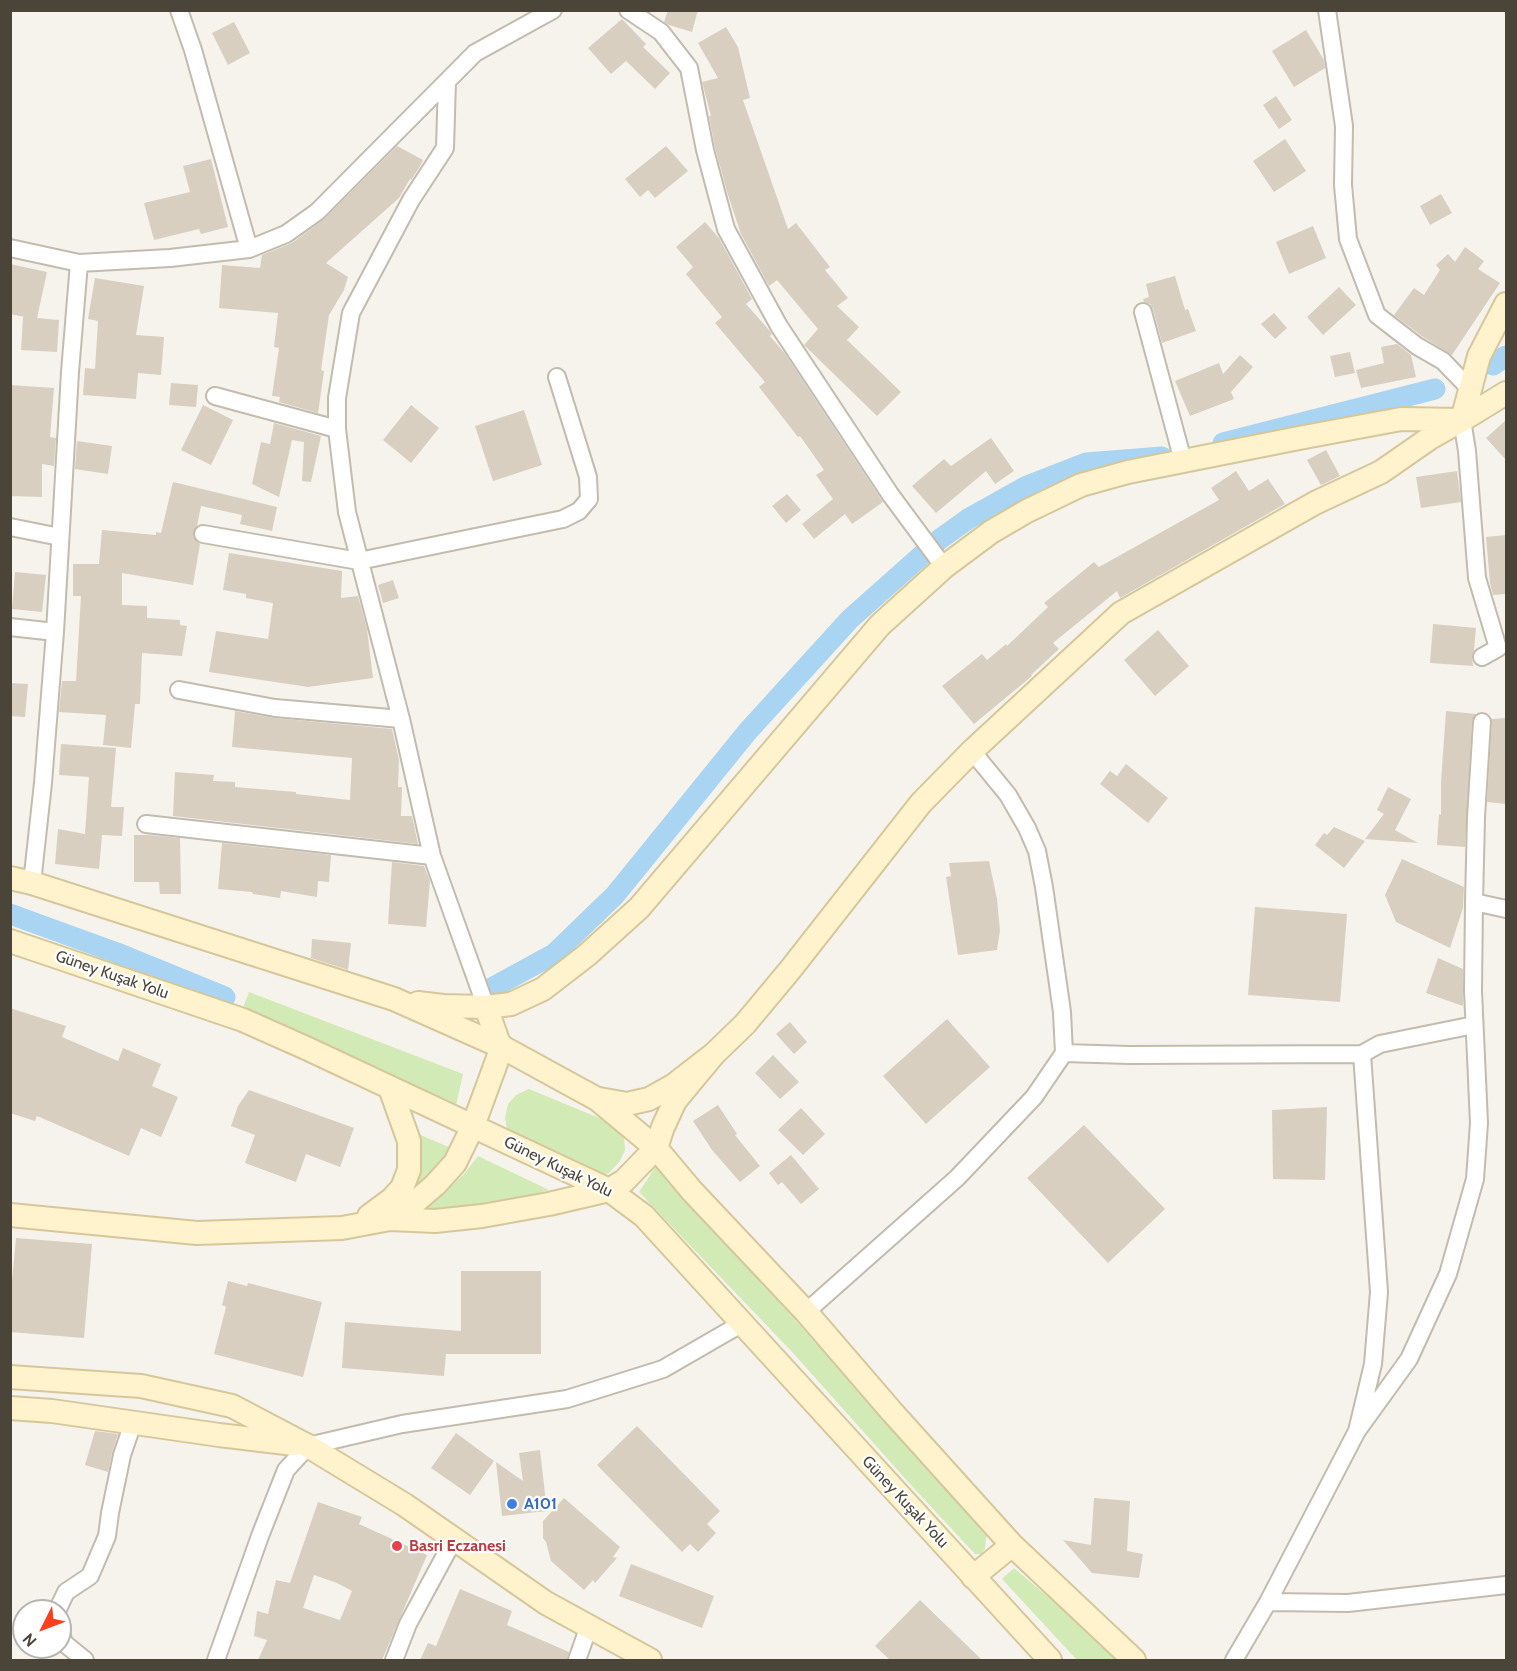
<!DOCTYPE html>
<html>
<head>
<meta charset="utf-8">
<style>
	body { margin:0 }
	#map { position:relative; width:1517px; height:1671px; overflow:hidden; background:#f6f3ec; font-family:Cabin,sans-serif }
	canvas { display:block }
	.frame { position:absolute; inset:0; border:12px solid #4b4439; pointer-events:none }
	.north { position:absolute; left:12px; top:1599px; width:60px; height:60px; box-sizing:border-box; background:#fff; border:2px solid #b7b4b0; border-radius:50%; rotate:228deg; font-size:16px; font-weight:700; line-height:24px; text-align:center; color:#4b4439 }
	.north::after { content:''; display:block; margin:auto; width:21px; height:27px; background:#fc3f1d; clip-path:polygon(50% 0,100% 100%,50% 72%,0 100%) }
</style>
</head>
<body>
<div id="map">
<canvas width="1517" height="1671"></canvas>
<div class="frame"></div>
<div class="north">N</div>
</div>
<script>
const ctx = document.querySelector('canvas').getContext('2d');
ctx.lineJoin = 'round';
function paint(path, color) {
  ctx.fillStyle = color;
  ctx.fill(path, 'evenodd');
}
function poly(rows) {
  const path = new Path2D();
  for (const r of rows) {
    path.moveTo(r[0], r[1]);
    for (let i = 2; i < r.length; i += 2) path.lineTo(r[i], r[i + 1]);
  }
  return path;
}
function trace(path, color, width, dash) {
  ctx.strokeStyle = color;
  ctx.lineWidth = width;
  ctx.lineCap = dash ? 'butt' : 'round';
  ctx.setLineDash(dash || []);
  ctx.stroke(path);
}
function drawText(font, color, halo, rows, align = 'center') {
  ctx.font = font + ' Cabin,sans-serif';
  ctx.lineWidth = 4.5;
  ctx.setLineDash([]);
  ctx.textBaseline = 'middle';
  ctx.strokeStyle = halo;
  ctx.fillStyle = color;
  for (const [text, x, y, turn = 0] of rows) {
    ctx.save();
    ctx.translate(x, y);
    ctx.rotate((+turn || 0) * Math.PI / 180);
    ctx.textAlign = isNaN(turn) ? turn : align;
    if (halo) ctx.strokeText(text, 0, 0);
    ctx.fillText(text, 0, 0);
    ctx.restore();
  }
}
paint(poly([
	[249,992,463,1074,455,1110,239,1018],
	[529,1089,616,1125,624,1138,625,1150,620,1161,609,1173,599,1177,508,1134,505,1118,508,1104,516,1095],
	[418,1134,451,1148,445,1158,415,1190,411,1186],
	[478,1156,549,1190,508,1202,403,1218,424,1207,447,1190,464,1174],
	[656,1166,987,1532,985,1549,981,1554,975,1554,910,1484,794,1354,639,1192],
	[1014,1568,1122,1660,1077,1660,1002,1579]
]), '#d2eab5');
trace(poly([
	[1493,365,1506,356],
	[1223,443,1435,389],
	[10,914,117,953,225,997],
	[490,989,554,954,615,895,748,731,850,619,940,539,968,519,1027,486,1086,463,1162,457]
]), '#a9d4f2', 21);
paint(poly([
	[668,10,698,10,692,32,669,25,664,22],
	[622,19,646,44,643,47,670,73,655,89,626,61,611,74,588,48],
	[234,22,250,53,228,65,212,33],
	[726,27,738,47,750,98,743,100,788,229,796,223,830,267,825,270,848,298,837,306,859,327,847,340,901,392,877,416,804,345,818,329,777,280,769,286,741,234,728,195,715,148,709,116,711,116,702,82,718,78,698,43],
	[1306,30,1324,60,1325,68,1294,87,1272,51],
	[1276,96,1292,120,1279,129,1263,105],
	[1285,139,1306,171,1274,192,1253,161],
	[397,146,423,160,419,168,411,180,410,179,399,198,326,263,348,277,344,290,329,315,321,370,324,371,318,413,279,402,280,397,272,396,279,348,274,347,278,313,219,308,222,265,260,268,262,255,292,243,323,220],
	[666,146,688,171,655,198,648,190,640,197,625,179],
	[211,159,228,227,201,234,199,229,154,240,144,203,190,192,183,166],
	[1441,194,1452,213,1430,225,1420,206],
	[705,222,719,238,752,299,746,304,769,330,772,334,770,336,786,355,883,502,852,524,845,514,814,539,802,524,833,499,816,475,824,470,800,436,798,437,759,387,765,382,715,323,722,317,686,274,693,267,676,247],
	[1313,226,1326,258,1289,274,1276,242],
	[1465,247,1484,261,1478,269,1500,283,1452,355,1423,337,1394,315,1414,288,1424,295,1440,270,1436,265,1448,254,1455,262],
	[10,264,47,272,37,318,59,320,57,352,21,350,23,317,25,317,10,314],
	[1175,276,1185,310,1188,309,1196,331,1162,343,1153,309,1150,304,1144,302,1143,299,1149,297,1146,284],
	[95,278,144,286,136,335,164,337,161,375,138,373,136,399,83,395,85,368,95,369,98,321,88,319],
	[1339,287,1356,305,1323,335,1307,317],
	[1274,313,1287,328,1275,339,1261,324],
	[1397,344,1411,355,1416,377,1361,388,1356,370,1384,363,1381,347],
	[1350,352,1355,373,1335,377,1330,356],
	[1240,355,1253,367,1231,392,1234,399,1190,416,1175,381,1219,363,1223,374],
	[171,383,198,385,196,407,169,405],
	[10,385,54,388,50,437,56,438,54,466,42,464,42,497,10,496],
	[203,405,233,420,211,465,181,450],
	[411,405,439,428,411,463,383,440],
	[524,410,542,465,493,481,475,426],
	[1506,420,1506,460,1486,438],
	[274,423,321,436,311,482,302,481,304,442,292,440,279,497,252,484,261,442,270,444],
	[991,438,1014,471,995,484,986,471,936,513,912,486,944,459,951,466],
	[77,441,112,446,108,474,75,469],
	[1326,450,1340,476,1321,485,1307,460],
	[1236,471,1249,491,1268,479,1285,504,1120,598,1117,591,1053,643,1059,649,1031,675,1032,676,974,724,942,686,982,654,987,660,1006,644,1007,646,1048,607,1044,603,1094,562,1099,567,1219,500,1211,488],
	[1457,471,1461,502,1421,508,1416,477],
	[173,482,277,507,272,531,240,524,242,515,201,506,197,526,193,533,194,538,200,544,193,585,122,573,122,605,147,606,147,618,180,620,180,625,187,626,182,656,142,653,140,704,135,704,131,748,103,745,106,715,59,712,62,681,76,681,81,596,73,596,73,564,99,564,102,530,156,535,156,532,161,533],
	[787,494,801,510,786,523,772,506],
	[1506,535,1506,594,1493,595,1490,583,1486,537],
	[229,553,342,571,341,598,358,596,367,629,373,678,308,687,209,672,216,631,268,639,273,603,246,598,246,594,223,590],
	[15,572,46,575,42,612,12,609],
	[393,580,399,598,383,603,378,585],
	[1433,624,1476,628,1474,650,1472,656,1473,666,1430,663],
	[1158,630,1189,666,1155,696,1124,660],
	[10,683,28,684,25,717,10,716],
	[235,711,274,718,392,729,399,760,398,787,402,787,401,816,412,816,418,844,173,816,175,772,214,775,213,781,235,782,235,787,296,792,296,794,350,800,352,758,232,747],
	[1446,711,1476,714,1472,721,1465,847,1437,845,1439,814,1441,815,1441,782],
	[1506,718,1506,804,1487,802,1492,719],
	[61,744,116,748,111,807,124,807,122,836,102,835,99,869,55,864,58,829,85,834,89,777,59,775],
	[1126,764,1168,798,1148,823,1100,784,1110,771,1117,776],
	[1388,787,1411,799,1395,830,1418,843,1365,839,1384,814,1377,810],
	[1334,827,1365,841,1344,868,1315,845,1324,833,1327,835],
	[134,835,149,835,180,838,181,894,160,894,159,882,134,882],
	[222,843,331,855,329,882,318,881,317,897,281,891,280,898,253,894,252,892,218,889],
	[1402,859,1464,887,1463,908,1450,948,1396,922,1385,895],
	[989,861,997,899,1000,931,997,950,958,955,946,877,951,876,949,863],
	[392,862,424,866,430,881,426,927,388,924],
	[1255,907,1347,914,1340,1002,1248,995],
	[312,939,351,943,348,970,311,958],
	[1438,958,1463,969,1463,1006,1426,993],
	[10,1008,66,1026,62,1037,118,1061,123,1048,161,1064,152,1086,178,1097,161,1137,141,1128,129,1156,37,1116,35,1121,10,1113],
	[947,1019,990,1067,926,1124,883,1076],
	[790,1022,807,1042,794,1054,776,1034],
	[773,1055,799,1082,780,1099,755,1073],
	[249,1090,354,1128,340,1167,306,1154,296,1182,245,1163,255,1135,231,1126,238,1106],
	[718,1105,737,1134,735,1135,760,1166,740,1182,712,1150,693,1121],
	[1327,1107,1325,1180,1273,1179,1272,1110],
	[801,1108,825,1134,803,1155,778,1130],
	[1084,1125,1165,1209,1108,1263,1027,1178],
	[791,1155,819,1189,801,1204,782,1182,778,1185,769,1173],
	[16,1238,92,1244,84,1338,10,1332,10,1302],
	[461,1271,541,1271,541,1354,446,1354,444,1376,342,1368,345,1322,461,1331],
	[228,1281,247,1286,248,1283,322,1302,303,1377,214,1354,226,1307,222,1305],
	[637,1426,720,1511,707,1524,716,1533,698,1552,690,1544,682,1552,597,1465],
	[95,1431,118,1434,112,1453,108,1472,85,1465],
	[456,1433,494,1461,470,1495,431,1468],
	[540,1450,547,1511,502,1516,496,1462,523,1481,519,1453],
	[564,1498,620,1547,613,1557,617,1558,595,1583,593,1580,584,1590,551,1561,546,1542,543,1538,543,1521],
	[1094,1498,1130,1501,1127,1551,1143,1554,1139,1578,1092,1573,1063,1540,1091,1545],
	[318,1502,362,1517,359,1524,427,1555,382,1660,258,1660,267,1640,254,1636,257,1611,268,1614,276,1580,290,1583],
	[314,1575,337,1583,352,1591,340,1620,303,1608],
	[631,1564,714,1596,702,1628,619,1596],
	[460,1589,512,1611,507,1625,569,1652,567,1660,420,1660,428,1643,436,1646],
	[920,1600,982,1660,890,1660,875,1646]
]), '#d8cfc1');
const street = poly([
	[179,10,193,50,249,249],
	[628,10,661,32,689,68,705,150,726,229,779,326,890,494,944,567],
	[1327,10,1344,126,1343,185,1348,239,1377,315,1417,346,1443,361,1470,389],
	[447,81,445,148,411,200,351,313,337,398,337,429,347,512,401,719,432,856,486,1007],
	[10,248,79,263,170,258,249,249,286,234,317,212,475,53,553,10],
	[1143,312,1183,461],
	[215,396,337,429],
	[1462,420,1467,451,1477,578,1498,648,1482,657],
	[10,527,60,537],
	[203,534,359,561,563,519,579,511,589,499,588,477,557,377],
	[10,627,55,632],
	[179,690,275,708,401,719],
	[146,824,432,856],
	[32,883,43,783,55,632,70,372,79,263],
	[1474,902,1506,909],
	[1064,1053,1129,1055,1362,1054,1380,1044,1474,1025],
	[806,1312,957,1178,1034,1097,1064,1053,1062,1012,1044,887,1037,851,1027,828,1008,795,972,751],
	[1357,1431,1409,1359,1448,1274,1475,1179,1479,1123,1473,991,1474,902,1476,817,1482,722],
	[1268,1602,1348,1603,1506,1585],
	[57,1611,66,1592,90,1576,107,1536,110,1513,122,1455,133,1423],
	[60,1630,64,1643,85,1660],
	[216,1660,260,1536,286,1470,308,1446,402,1424,567,1399,663,1369,741,1324],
	[394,1660,408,1624,454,1539],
	[577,1660,589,1626],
	[1234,1660,1268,1602,1357,1431,1373,1364,1379,1292,1362,1054]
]);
const secondary = poly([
	[10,878,32,883,394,999,502,1047,597,1099,656,1148,692,1191,806,1312,893,1413,1012,1545,1134,1660],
	[10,941,243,1020,306,1048,609,1190,644,1216,1050,1660],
	[418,1003,443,1006,486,1007,511,1004,543,989,587,955,639,908,880,625,944,567,991,532,1027,511,1081,485,1128,472,1299,438,1401,419,1462,420,1506,393],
	[486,1007,498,1041,502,1047,473,1126,455,1163,435,1185,414,1203,390,1219,435,1221,482,1216,549,1204,609,1190,624,1181,656,1148,663,1127,675,1101,714,1054,674,1085,649,1099,627,1104,599,1099],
	[714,1054,745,1024,790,970,921,803,972,751,1121,613,1315,503,1381,472,1430,438,1462,420,1479,356,1506,304],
	[10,1215,197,1233,342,1228,390,1219],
	[369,1216,392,1199,402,1188,409,1170,409,1141,390,1088],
	[10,1377,141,1386,232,1406,308,1446,405,1505,546,1603,650,1660],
	[10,1408,52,1411,219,1435,294,1444],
	[973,1577,1012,1545]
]);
trace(street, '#c2bbae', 20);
trace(secondary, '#d6c79b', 26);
trace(street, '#fff', 16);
trace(secondary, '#fff3cd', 22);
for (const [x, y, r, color] of [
	[512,1504,6,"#3f7fe0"],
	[397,1546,6,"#e0444e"]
]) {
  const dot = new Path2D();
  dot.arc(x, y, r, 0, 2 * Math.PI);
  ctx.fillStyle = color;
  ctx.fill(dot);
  trace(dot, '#fff', 2);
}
drawText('16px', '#4b4439', '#fff', [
	["Güney Kuşak Yolu",112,975,19],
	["Güney Kuşak Yolu",558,1167,26],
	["Güney Kuşak Yolu",905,1502,47]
]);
drawText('bold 16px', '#366cbe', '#fff', [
	["A101",524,1504]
], 'left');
drawText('bold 16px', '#be3a42', '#fff', [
	["Basri Eczanesi",409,1546]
], 'left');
</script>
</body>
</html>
